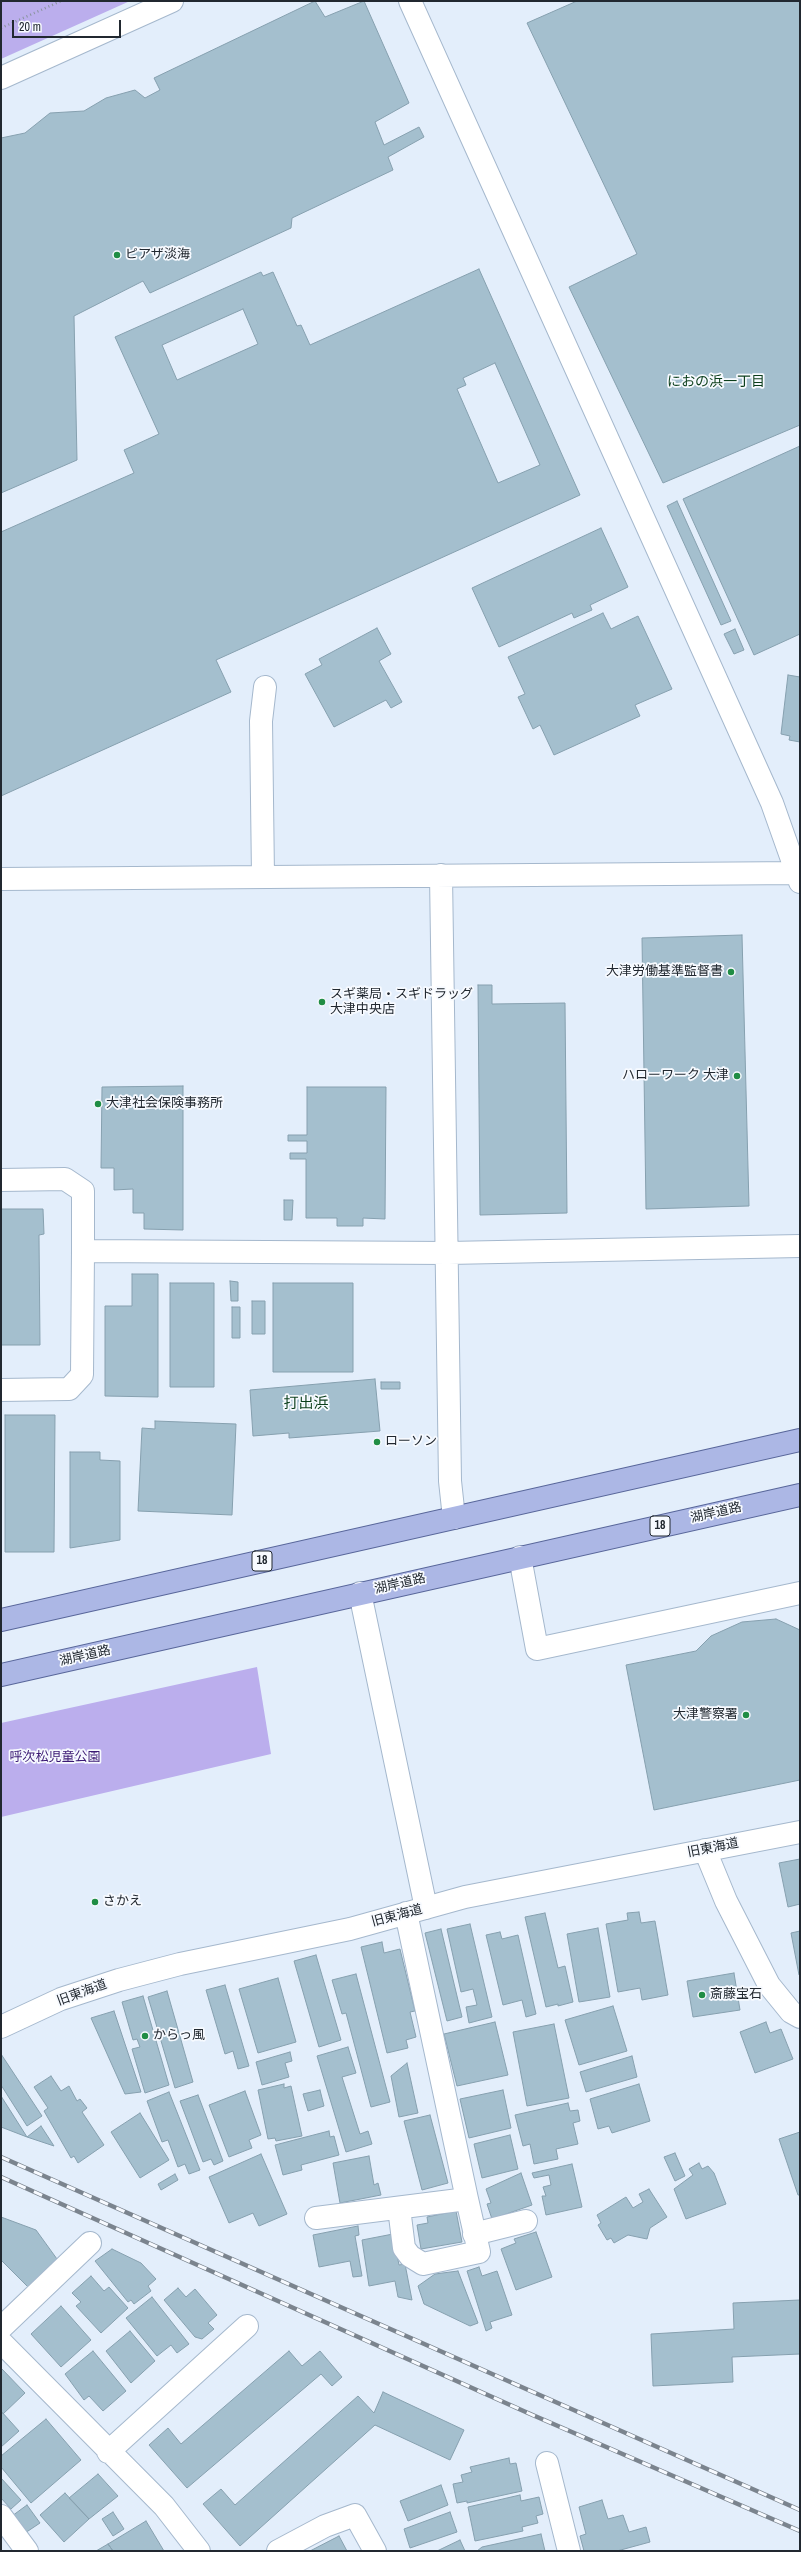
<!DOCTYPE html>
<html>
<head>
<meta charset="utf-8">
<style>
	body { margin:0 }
	#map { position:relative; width:801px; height:2552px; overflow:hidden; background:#e3eefb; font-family:"Archivo Narrow",sans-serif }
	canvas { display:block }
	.frame { position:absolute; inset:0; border:2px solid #212830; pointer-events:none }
	.scale { position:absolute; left:12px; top:20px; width:109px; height:18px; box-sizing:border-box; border:2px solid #212830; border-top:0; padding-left:5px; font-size:12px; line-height:14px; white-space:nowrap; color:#212830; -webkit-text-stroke:3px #f7faff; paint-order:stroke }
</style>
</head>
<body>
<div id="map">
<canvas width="801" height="2552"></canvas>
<div class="frame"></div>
<div class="scale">20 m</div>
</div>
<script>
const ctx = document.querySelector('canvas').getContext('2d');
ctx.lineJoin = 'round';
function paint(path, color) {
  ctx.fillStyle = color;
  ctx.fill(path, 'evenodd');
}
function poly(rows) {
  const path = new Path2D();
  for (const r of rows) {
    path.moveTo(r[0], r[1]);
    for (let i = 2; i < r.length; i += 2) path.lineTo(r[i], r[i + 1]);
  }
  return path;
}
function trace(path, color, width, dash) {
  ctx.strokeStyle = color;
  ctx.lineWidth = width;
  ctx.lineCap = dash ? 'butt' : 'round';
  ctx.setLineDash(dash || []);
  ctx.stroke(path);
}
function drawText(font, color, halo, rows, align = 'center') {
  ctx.font = font + ' "Archivo Narrow","Noto Sans JP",sans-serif';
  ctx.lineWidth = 3.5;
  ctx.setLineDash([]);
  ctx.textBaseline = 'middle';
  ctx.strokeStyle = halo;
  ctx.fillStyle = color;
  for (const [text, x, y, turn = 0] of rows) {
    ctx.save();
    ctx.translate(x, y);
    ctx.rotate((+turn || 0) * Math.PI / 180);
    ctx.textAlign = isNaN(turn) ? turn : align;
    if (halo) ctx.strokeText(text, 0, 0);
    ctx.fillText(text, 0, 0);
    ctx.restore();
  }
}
paint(poly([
	[1,1,130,1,1,59],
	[257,1667,271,1754,1,1817,1,1723]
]), '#bbaeed');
const building = poly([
	[315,1,325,17,364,1,409,103,375,122,384,145,419,127,424,137,388,157,393,170,292,218,291,228,150,293,143,281,74,316,77,460,1,493,1,138,25,133,50,113,84,111,106,98,135,90,145,98,160,90,154,78,315,1],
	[577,1,800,1,800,425,663,483,569,287,637,254,527,23,577,1],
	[479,269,580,495,216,660,231,692,1,796,1,532,134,473,124,450,159,434,115,337,261,272,263,276,273,272,297,326,301,325,310,345,479,269],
	[243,309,258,344,177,380,162,345,243,309],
	[495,363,540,465,498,483,457,389,466,385,463,378,495,363],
	[800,446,800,634,754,655,683,499,800,446],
	[677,501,731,621,721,625,667,506,677,501],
	[601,528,628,587,590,605,592,610,574,618,572,613,499,647,472,588,601,528],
	[603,613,611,629,638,616,672,689,635,705,640,716,554,755,540,725,533,729,518,697,525,694,508,657,603,613],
	[377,628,391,654,379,661,402,702,391,708,386,700,334,727,305,674,322,665,319,659,377,628],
	[735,629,744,650,734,654,724,634,735,629],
	[788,675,800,677,800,742,789,740,790,736,781,734,788,675],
	[742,935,749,1206,646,1209,642,938,742,935],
	[478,985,492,985,492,1004,565,1003,567,1213,480,1215,478,985],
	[183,1086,183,1230,144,1229,144,1213,133,1213,133,1189,114,1190,114,1168,101,1168,102,1087,183,1086],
	[307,1087,386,1087,385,1219,363,1218,363,1226,337,1226,337,1218,306,1218,306,1159,290,1159,290,1153,307,1153,307,1141,288,1141,288,1135,307,1135,307,1087],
	[284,1200,293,1200,292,1220,284,1220,284,1200],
	[1,1209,43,1209,44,1234,39,1235,40,1345,1,1345,1,1209],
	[132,1274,158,1274,158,1397,105,1396,105,1306,132,1306,132,1274],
	[230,1281,238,1282,238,1301,231,1301,230,1281],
	[170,1283,214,1283,214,1387,170,1387,170,1283],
	[273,1283,353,1283,353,1372,273,1372,273,1283],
	[252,1301,265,1301,265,1334,252,1334,252,1301],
	[232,1307,240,1307,240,1338,232,1338,232,1307],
	[375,1379,380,1431,289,1438,289,1433,253,1436,250,1390,375,1379],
	[381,1382,400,1382,400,1389,381,1389,381,1382],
	[5,1415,55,1415,54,1552,5,1552,5,1415],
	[155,1421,236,1424,232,1515,138,1511,142,1428,155,1429,155,1421],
	[70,1452,100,1452,100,1460,120,1461,120,1540,70,1548,70,1452],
	[776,1619,800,1630,800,1780,654,1810,626,1665,696,1651,711,1636,742,1622,776,1619],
	[800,1859,800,1904,788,1907,779,1863,800,1859],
	[639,1912,641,1923,655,1921,668,1995,642,2000,640,1988,618,1992,606,1924,628,1920,627,1913,639,1912],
	[545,1913,558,1968,565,1966,573,2002,558,2006,558,2004,546,2007,525,1917,545,1913],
	[470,1924,492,2017,469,2023,466,2007,477,2005,473,1989,461,1992,447,1929,470,1924],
	[598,1928,610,1997,579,2002,567,1934,598,1928],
	[441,1929,462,2017,447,2021,425,1933,441,1929],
	[800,1931,800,1975,799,1975,791,1933,800,1931],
	[500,1932,502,1939,518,1935,536,2014,526,2017,522,2000,503,2005,486,1935,500,1932],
	[382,1942,384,1953,400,1949,415,2011,410,2012,416,2037,406,2040,408,2048,387,2053,361,1947,382,1942],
	[316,1955,341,2040,319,2047,294,1961,316,1955],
	[734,1973,740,2010,693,2017,687,1981,734,1973],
	[356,1974,390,2102,371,2107,346,2013,342,2014,332,1980,356,1974],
	[278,1978,296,2042,258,2053,239,1989,278,1978],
	[225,1985,249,2066,238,2069,233,2051,225,2054,206,1990,225,1985],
	[167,1991,193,2082,175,2088,148,1997,167,1991],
	[143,1996,169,2085,145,2093,132,2049,140,2047,137,2039,133,2040,122,2002,143,1996],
	[613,2006,627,2051,579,2065,565,2020,613,2006],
	[114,2011,141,2092,125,2094,91,2018,114,2011],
	[495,2022,508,2075,457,2086,444,2034,495,2022],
	[766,2022,770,2033,781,2029,793,2059,755,2073,740,2032,766,2022],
	[554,2024,569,2098,527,2106,513,2032,554,2024],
	[348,2047,356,2073,342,2077,360,2134,368,2131,372,2144,346,2152,317,2056,348,2047],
	[290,2052,292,2061,285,2063,289,2077,262,2085,256,2062,290,2052],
	[1,2054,42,2116,27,2126,1,2085,1,2054],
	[632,2056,637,2077,586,2092,580,2072,632,2056],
	[407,2063,418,2113,399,2117,391,2076,407,2063],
	[51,2076,61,2091,69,2086,77,2101,80,2099,87,2108,82,2112,104,2145,78,2163,74,2156,71,2158,44,2111,48,2108,34,2087,51,2076],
	[284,2084,284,2088,291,2086,302,2136,276,2141,275,2138,268,2139,258,2090,284,2084],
	[639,2084,650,2121,612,2133,609,2126,598,2129,590,2099,639,2084],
	[320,2090,324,2106,308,2111,303,2094,320,2090],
	[503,2090,511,2128,469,2138,460,2099,503,2090],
	[245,2091,261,2135,249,2140,252,2148,229,2157,209,2105,245,2091],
	[169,2092,200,2170,189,2174,185,2164,178,2167,168,2140,162,2142,147,2101,169,2092],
	[198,2095,223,2161,214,2165,211,2159,203,2162,180,2101,198,2095],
	[1,2096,27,2137,1,2127,1,2096],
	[568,2103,570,2111,578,2110,580,2121,573,2123,578,2144,556,2149,558,2159,534,2164,530,2144,523,2146,515,2115,568,2103],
	[140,2113,169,2160,140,2178,111,2132,140,2113],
	[430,2115,448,2183,422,2190,404,2121,430,2115],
	[41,2126,54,2146,27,2137,41,2126],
	[329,2131,330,2137,334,2136,339,2155,301,2165,302,2170,283,2175,275,2145,329,2131],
	[800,2132,800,2195,798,2195,779,2139,800,2132],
	[510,2135,518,2169,482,2178,474,2144,510,2135],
	[675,2153,685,2176,675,2181,664,2157,675,2153],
	[261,2154,287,2214,259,2226,253,2213,229,2223,209,2177,261,2154],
	[369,2156,374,2185,378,2183,381,2195,340,2203,333,2163,369,2156],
	[699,2163,702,2169,708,2166,714,2173,726,2204,686,2219,674,2189,693,2175,689,2169,699,2163],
	[572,2164,582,2207,546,2215,542,2196,546,2196,543,2187,551,2185,549,2175,534,2178,532,2173,572,2164],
	[521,2173,532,2205,492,2219,487,2204,491,2203,486,2189,521,2173],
	[175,2174,178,2180,161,2190,158,2184,175,2174],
	[649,2189,667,2217,650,2228,647,2239,628,2235,614,2243,611,2238,607,2240,598,2225,601,2223,597,2215,626,2197,633,2208,643,2202,639,2194,649,2189],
	[456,2211,462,2242,421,2249,417,2225,428,2223,427,2217,456,2211],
	[1,2217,36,2230,57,2259,29,2288,1,2260,1,2217],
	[358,2226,359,2235,355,2236,362,2276,353,2277,350,2261,319,2267,313,2235,358,2226],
	[536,2232,552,2277,516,2290,501,2249,516,2243,514,2239,536,2232],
	[393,2234,399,2265,405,2264,412,2300,398,2297,395,2281,369,2286,362,2240,393,2234],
	[112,2249,141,2263,156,2279,148,2286,151,2291,134,2304,131,2300,128,2302,95,2261,112,2249],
	[479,2267,482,2276,497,2271,512,2315,490,2322,492,2328,486,2331,467,2271,479,2267],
	[458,2271,478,2323,470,2326,424,2304,418,2286,435,2274,458,2271],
	[91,2276,104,2291,109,2287,128,2308,101,2333,76,2306,81,2302,72,2293,91,2276],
	[178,2288,186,2297,195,2289,217,2315,208,2323,214,2329,202,2339,195,2337,164,2300,178,2288],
	[152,2297,189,2344,177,2353,171,2345,157,2356,126,2318,152,2297],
	[800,2300,800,2354,732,2357,733,2382,653,2386,651,2334,734,2329,733,2303,800,2300],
	[61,2306,91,2340,61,2367,31,2334,61,2306],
	[130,2331,155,2361,131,2383,106,2351,130,2331],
	[93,2351,126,2391,103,2411,89,2396,84,2400,65,2374,93,2351],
	[289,2351,302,2366,320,2351,342,2377,332,2386,321,2374,187,2488,149,2445,168,2428,181,2444,289,2351],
	[1,2368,25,2393,3,2414,1,2411,1,2368],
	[383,2392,464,2430,450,2460,375,2425,240,2546,203,2504,221,2489,235,2505,358,2396,374,2413,383,2392],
	[1,2411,19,2431,1,2447,1,2411],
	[46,2419,81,2460,31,2503,1,2467,1,2456,46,2419],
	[509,2458,510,2464,516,2463,522,2491,467,2503,467,2501,457,2503,453,2484,463,2482,461,2475,472,2472,470,2467,509,2458],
	[98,2474,118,2496,89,2519,69,2498,98,2474],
	[1,2478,21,2500,11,2509,1,2498,1,2478],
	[441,2485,448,2505,408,2521,400,2501,441,2485],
	[65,2493,89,2519,64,2542,40,2515,65,2493],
	[520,2495,521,2501,539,2497,543,2514,536,2516,538,2523,522,2527,523,2531,475,2541,468,2507,520,2495],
	[602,2500,608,2519,623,2515,629,2532,646,2527,650,2542,617,2551,584,2551,580,2536,586,2534,579,2507,602,2500],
	[27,2505,40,2523,25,2533,12,2516,27,2505],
	[113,2512,124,2529,113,2536,102,2519,113,2512],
	[450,2512,457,2532,410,2548,404,2529,450,2512],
	[146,2521,164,2551,113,2551,108,2544,146,2521],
	[541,2534,545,2551,477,2551,482,2547,541,2534],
	[339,2536,347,2551,310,2551,339,2536],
	[460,2540,465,2551,437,2551,460,2540],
	[108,2544,113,2551,96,2551,108,2544]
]);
paint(building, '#a4bfce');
trace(building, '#86a0af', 1);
const minor = poly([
	[410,1,772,803,800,882],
	[1,78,172,1],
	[441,875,450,1481,454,1518],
	[263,877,261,721,265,687],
	[1,879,800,873],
	[1,1180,65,1179,83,1191,83,1251,448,1253,800,1246],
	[1,1390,69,1389,82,1375,83,1251],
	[520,1557,537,1649,800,1593],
	[360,1593,426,1908],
	[705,1850,726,1901,769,1985,791,2012,800,2017],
	[1,2027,61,1999,119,1980,180,1964,350,1929,465,1897,800,1832],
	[399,2208,404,2248,410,2256,423,2264,479,2252,467,2199],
	[316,2218,467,2199,406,1913],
	[474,2234,526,2221],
	[1,2328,90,2243],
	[1,2342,164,2506,199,2551],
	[108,2452,247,2326],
	[547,2463,569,2551],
	[1,2516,27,2551],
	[278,2551,325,2526,355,2515,375,2551]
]);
const major = poly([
	[1,1620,800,1440],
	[1,1675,800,1495]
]);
trace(minor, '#a5b8cd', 24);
trace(major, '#58669a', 24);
trace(poly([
	[1,28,61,1]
]), '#89939d', 2.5, [1, 3]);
trace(minor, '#fff', 22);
trace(major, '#acb7e5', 22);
const rail = poly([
	[1,2157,800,2510],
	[1,2177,528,2413,800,2531]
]);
trace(rail, '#7b848e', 4.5);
trace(rail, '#f7faff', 3, [9]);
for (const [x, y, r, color] of [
	[117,255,4,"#208d44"],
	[731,972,4,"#208d44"],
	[322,1002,4,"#208d44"],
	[737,1076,4,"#208d44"],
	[98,1104,4,"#208d44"],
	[377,1442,4,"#208d44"],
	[746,1715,4,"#208d44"],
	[95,1902,4,"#208d44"],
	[702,1995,4,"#208d44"],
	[145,2036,4,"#208d44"]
]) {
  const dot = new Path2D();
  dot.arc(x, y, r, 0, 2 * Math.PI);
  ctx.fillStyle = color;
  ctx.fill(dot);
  trace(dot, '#f7faff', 1.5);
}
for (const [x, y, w] of [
	[660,1526,20],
	[262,1561,20]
]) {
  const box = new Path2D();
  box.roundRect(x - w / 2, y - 10, w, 20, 3);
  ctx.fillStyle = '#f7faff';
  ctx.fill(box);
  trace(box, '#212830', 1);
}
drawText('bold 12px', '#212830', null, [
	["18",660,1526],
	["18",262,1561]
]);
drawText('13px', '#212830', '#f7faff', [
	["ピアザ淡海",125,255],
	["大津労働基準監督書",723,972,"right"],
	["スギ薬局・スギドラッグ",330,995],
	["大津中央店",330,1010],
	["ハローワーク 大津",729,1076,"right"],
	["大津社会保険事務所",106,1104],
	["ローソン",385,1442],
	["大津警察署",738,1715,"right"],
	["さかえ",103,1902],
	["斎藤宝石",710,1995],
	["からっ風",153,2036]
], 'left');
drawText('13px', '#212830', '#f7faff', [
	["湖岸道路",716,1513,-13],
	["湖岸道路",400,1584,-13],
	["湖岸道路",85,1656,-13],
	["旧東海道",713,1848,-11],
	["旧東海道",397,1916,-15],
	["旧東海道",82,1993,-20]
]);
drawText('13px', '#3a1873', '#f7faff', [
	["呼次松児童公園",55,1758]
]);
drawText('14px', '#0b3e1b', '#f7faff', [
	["におの浜一丁目",716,382]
]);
drawText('15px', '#0b3e1b', '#f7faff', [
	["打出浜",306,1404]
]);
</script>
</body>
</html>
